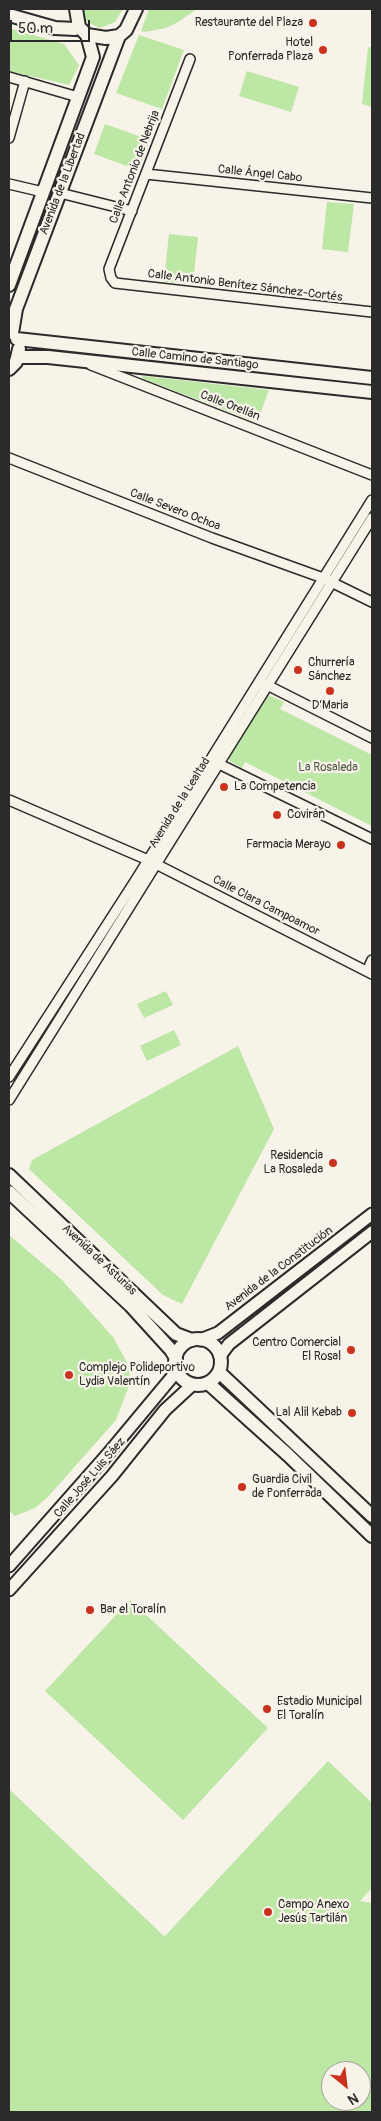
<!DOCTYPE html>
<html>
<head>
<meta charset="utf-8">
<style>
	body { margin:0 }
	#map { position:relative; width:381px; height:2121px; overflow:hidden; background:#f7f3e8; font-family:Pangolin,sans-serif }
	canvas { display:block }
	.frame { position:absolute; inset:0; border:10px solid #2b2b2b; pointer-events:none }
	.north { position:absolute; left:321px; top:2061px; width:50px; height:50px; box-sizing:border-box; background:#f7f3e8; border:1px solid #a5a39c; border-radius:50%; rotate:151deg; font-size:14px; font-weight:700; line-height:20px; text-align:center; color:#2b2b2b }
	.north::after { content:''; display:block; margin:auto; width:18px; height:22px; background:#c8321e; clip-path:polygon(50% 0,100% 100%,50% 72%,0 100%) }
	.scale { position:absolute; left:10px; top:20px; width:80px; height:22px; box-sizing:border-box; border:2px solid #2b2b2b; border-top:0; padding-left:6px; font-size:15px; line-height:18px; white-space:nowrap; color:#2b2b2b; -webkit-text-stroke:4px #f7f3e8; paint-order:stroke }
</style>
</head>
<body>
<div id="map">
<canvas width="381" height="2121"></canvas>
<div class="frame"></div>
<div class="north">N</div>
<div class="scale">50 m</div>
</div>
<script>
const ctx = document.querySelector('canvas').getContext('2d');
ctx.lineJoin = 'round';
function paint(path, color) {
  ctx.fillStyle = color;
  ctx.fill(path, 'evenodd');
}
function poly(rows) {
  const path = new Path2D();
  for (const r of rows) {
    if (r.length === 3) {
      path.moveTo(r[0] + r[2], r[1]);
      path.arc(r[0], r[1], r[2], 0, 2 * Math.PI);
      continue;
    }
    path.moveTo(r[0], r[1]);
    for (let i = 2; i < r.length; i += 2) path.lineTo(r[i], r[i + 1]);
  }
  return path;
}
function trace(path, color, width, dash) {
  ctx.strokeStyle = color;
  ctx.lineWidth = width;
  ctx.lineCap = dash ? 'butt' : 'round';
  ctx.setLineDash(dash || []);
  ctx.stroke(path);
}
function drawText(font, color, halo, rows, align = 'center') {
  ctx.font = font + ' Pangolin,sans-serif';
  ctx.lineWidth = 4.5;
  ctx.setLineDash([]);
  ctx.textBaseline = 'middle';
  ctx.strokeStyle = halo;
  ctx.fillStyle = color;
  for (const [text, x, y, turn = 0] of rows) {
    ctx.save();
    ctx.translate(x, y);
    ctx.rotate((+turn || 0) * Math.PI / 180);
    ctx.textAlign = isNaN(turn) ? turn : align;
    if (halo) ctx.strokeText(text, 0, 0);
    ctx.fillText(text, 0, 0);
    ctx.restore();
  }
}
paint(poly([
	[83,9,123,9,115,22,100,28,89,23,84,19],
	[149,9,197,9,178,22,166,28,145,32,141,31],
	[9,28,64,44,79,65,69,85,9,71],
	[139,35,184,50,162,109,116,93],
	[368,47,372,48,372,107,362,104],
	[247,71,299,87,291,112,239,96],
	[105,124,150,140,138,170,94,154],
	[327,202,354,204,348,252,322,249],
	[169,234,198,237,193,283,164,282],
	[143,376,269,390,257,422,141,378],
	[268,695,284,702,280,709,372,755,372,826,245,762,242,768,230,761,228,756,264,697],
	[166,991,173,1005,144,1018,137,1004],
	[174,1030,181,1045,147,1061,140,1046],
	[238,1046,274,1129,182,1304,163,1295,29,1169,32,1160],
	[9,1235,61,1279,113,1337,129,1366,130,1383,116,1420,47,1498,35,1508,15,1516,9,1511],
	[130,1600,268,1728,183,1820,45,1691],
	[328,1761,372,1803,372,1888,360,1901,372,1903,372,2112,9,2112,9,1789,166,1938,165,1936],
	[331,2071,361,2071,361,2101,331,2101]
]), '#bce7a4');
const minor = poly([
	[190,59,109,269,111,278,115,283,372,312],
	[9,77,78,97],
	[9,138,25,81],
	[146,174,372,198],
	[9,184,43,192],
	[60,193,132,211],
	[91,365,372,475],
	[9,458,212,538,323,578,372,602],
	[263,683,372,738],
	[215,762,372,839],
	[9,800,148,860,372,974],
	[367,971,372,960],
	[9,1077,137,878,372,500],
	[9,1100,372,518]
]);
const tertiary = poly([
	[200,1340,218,1333,372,1214],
	[220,1356,229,1344,372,1232],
	[9,1566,107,1455,177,1371],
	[9,1590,112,1476,165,1410,192,1385]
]);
const secondary = poly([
	[76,9,79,27,87,35,106,38,119,36,126,30,136,9],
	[9,15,55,28,75,29,79,27],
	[9,285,93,57,87,35],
	[12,333,16,309,119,36],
	[17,339,372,378],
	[18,357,48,357,372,392],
	[9,369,16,362,19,349],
	[9,1175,176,1334,192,1340],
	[9,1192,131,1306,171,1350,176,1358],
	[198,1362,23],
	[219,1372,372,1516],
	[208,1383,288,1455,372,1536]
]);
trace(minor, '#2b2b2b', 12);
trace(tertiary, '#2b2b2b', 15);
trace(secondary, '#2b2b2b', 16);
trace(minor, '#f7f3e8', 9);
trace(tertiary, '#f7f3e8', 11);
trace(secondary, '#f7f3e8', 12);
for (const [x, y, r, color] of [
	[313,23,5,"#c8321e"],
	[323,50,5,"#c8321e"],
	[298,670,5,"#c8321e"],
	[330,691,5,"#c8321e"],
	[224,787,5,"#c8321e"],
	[277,815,5,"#c8321e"],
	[341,845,5,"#c8321e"],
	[333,1163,5,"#c8321e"],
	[351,1350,5,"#c8321e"],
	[69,1375,5,"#c8321e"],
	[352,1413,5,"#c8321e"],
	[242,1487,5,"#c8321e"],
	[90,1610,5,"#c8321e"],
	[267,1709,5,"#c8321e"],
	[268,1912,5,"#c8321e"]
]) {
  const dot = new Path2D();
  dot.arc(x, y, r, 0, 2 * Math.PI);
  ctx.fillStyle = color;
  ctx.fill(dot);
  trace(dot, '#f7f3e8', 2);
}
drawText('12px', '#2b2b2b', '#f7f3e8', [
	["Restaurante del Plaza",303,23,"right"],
	["Hotel",313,43,"right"],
	["Ponferrada Plaza",313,57,"right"],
	["Churrería",308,663],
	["Sánchez",308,677],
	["D’Maria",330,706,"center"],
	["La Competencia",234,787],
	["Covirán",287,815],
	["Farmacia Merayo",331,845,"right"],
	["Residencia",323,1156,"right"],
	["La Rosaleda",323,1170,"right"],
	["Centro Comercial",341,1343,"right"],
	["El Rosal",341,1357,"right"],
	["Complejo Polideportivo",79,1368],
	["Lydia Valentín",79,1382],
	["Lal Alil Kebab",342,1413,"right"],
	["Guardia Civil",252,1480],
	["de Ponferrada",252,1494],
	["Bar el Toralín",100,1610],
	["Estadio Municipal",277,1702],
	["El Toralín",277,1716],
	["Campo Anexo",278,1905],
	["Jesús Tartilán",278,1919]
], 'left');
drawText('12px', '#2b2b2b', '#f7f3e8', [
	["Calle Antonio de Nebrija",135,167,-69],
	["Calle Ángel Cabo",260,174,6],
	["Avenida de la Libertad",63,184,-69],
	["Calle Antonio Benítez Sánchez-Cortés",245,286,7],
	["Calle Camino de Santiago",195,359,6],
	["Calle Orellán",230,406,21],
	["Calle Severo Ochoa",175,510,21],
	["Avenida de la Lealtad",180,803,-58],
	["Calle Clara Campoamor",266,906,27],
	["Avenida de Asturias",99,1260,43],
	["Avenida de la Constitución",279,1269,-37],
	["Calle José Luis Sáez",90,1478,-49]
]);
drawText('12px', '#4f5a49', '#f7f3e8', [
	["La Rosaleda",328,768]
]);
</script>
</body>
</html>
